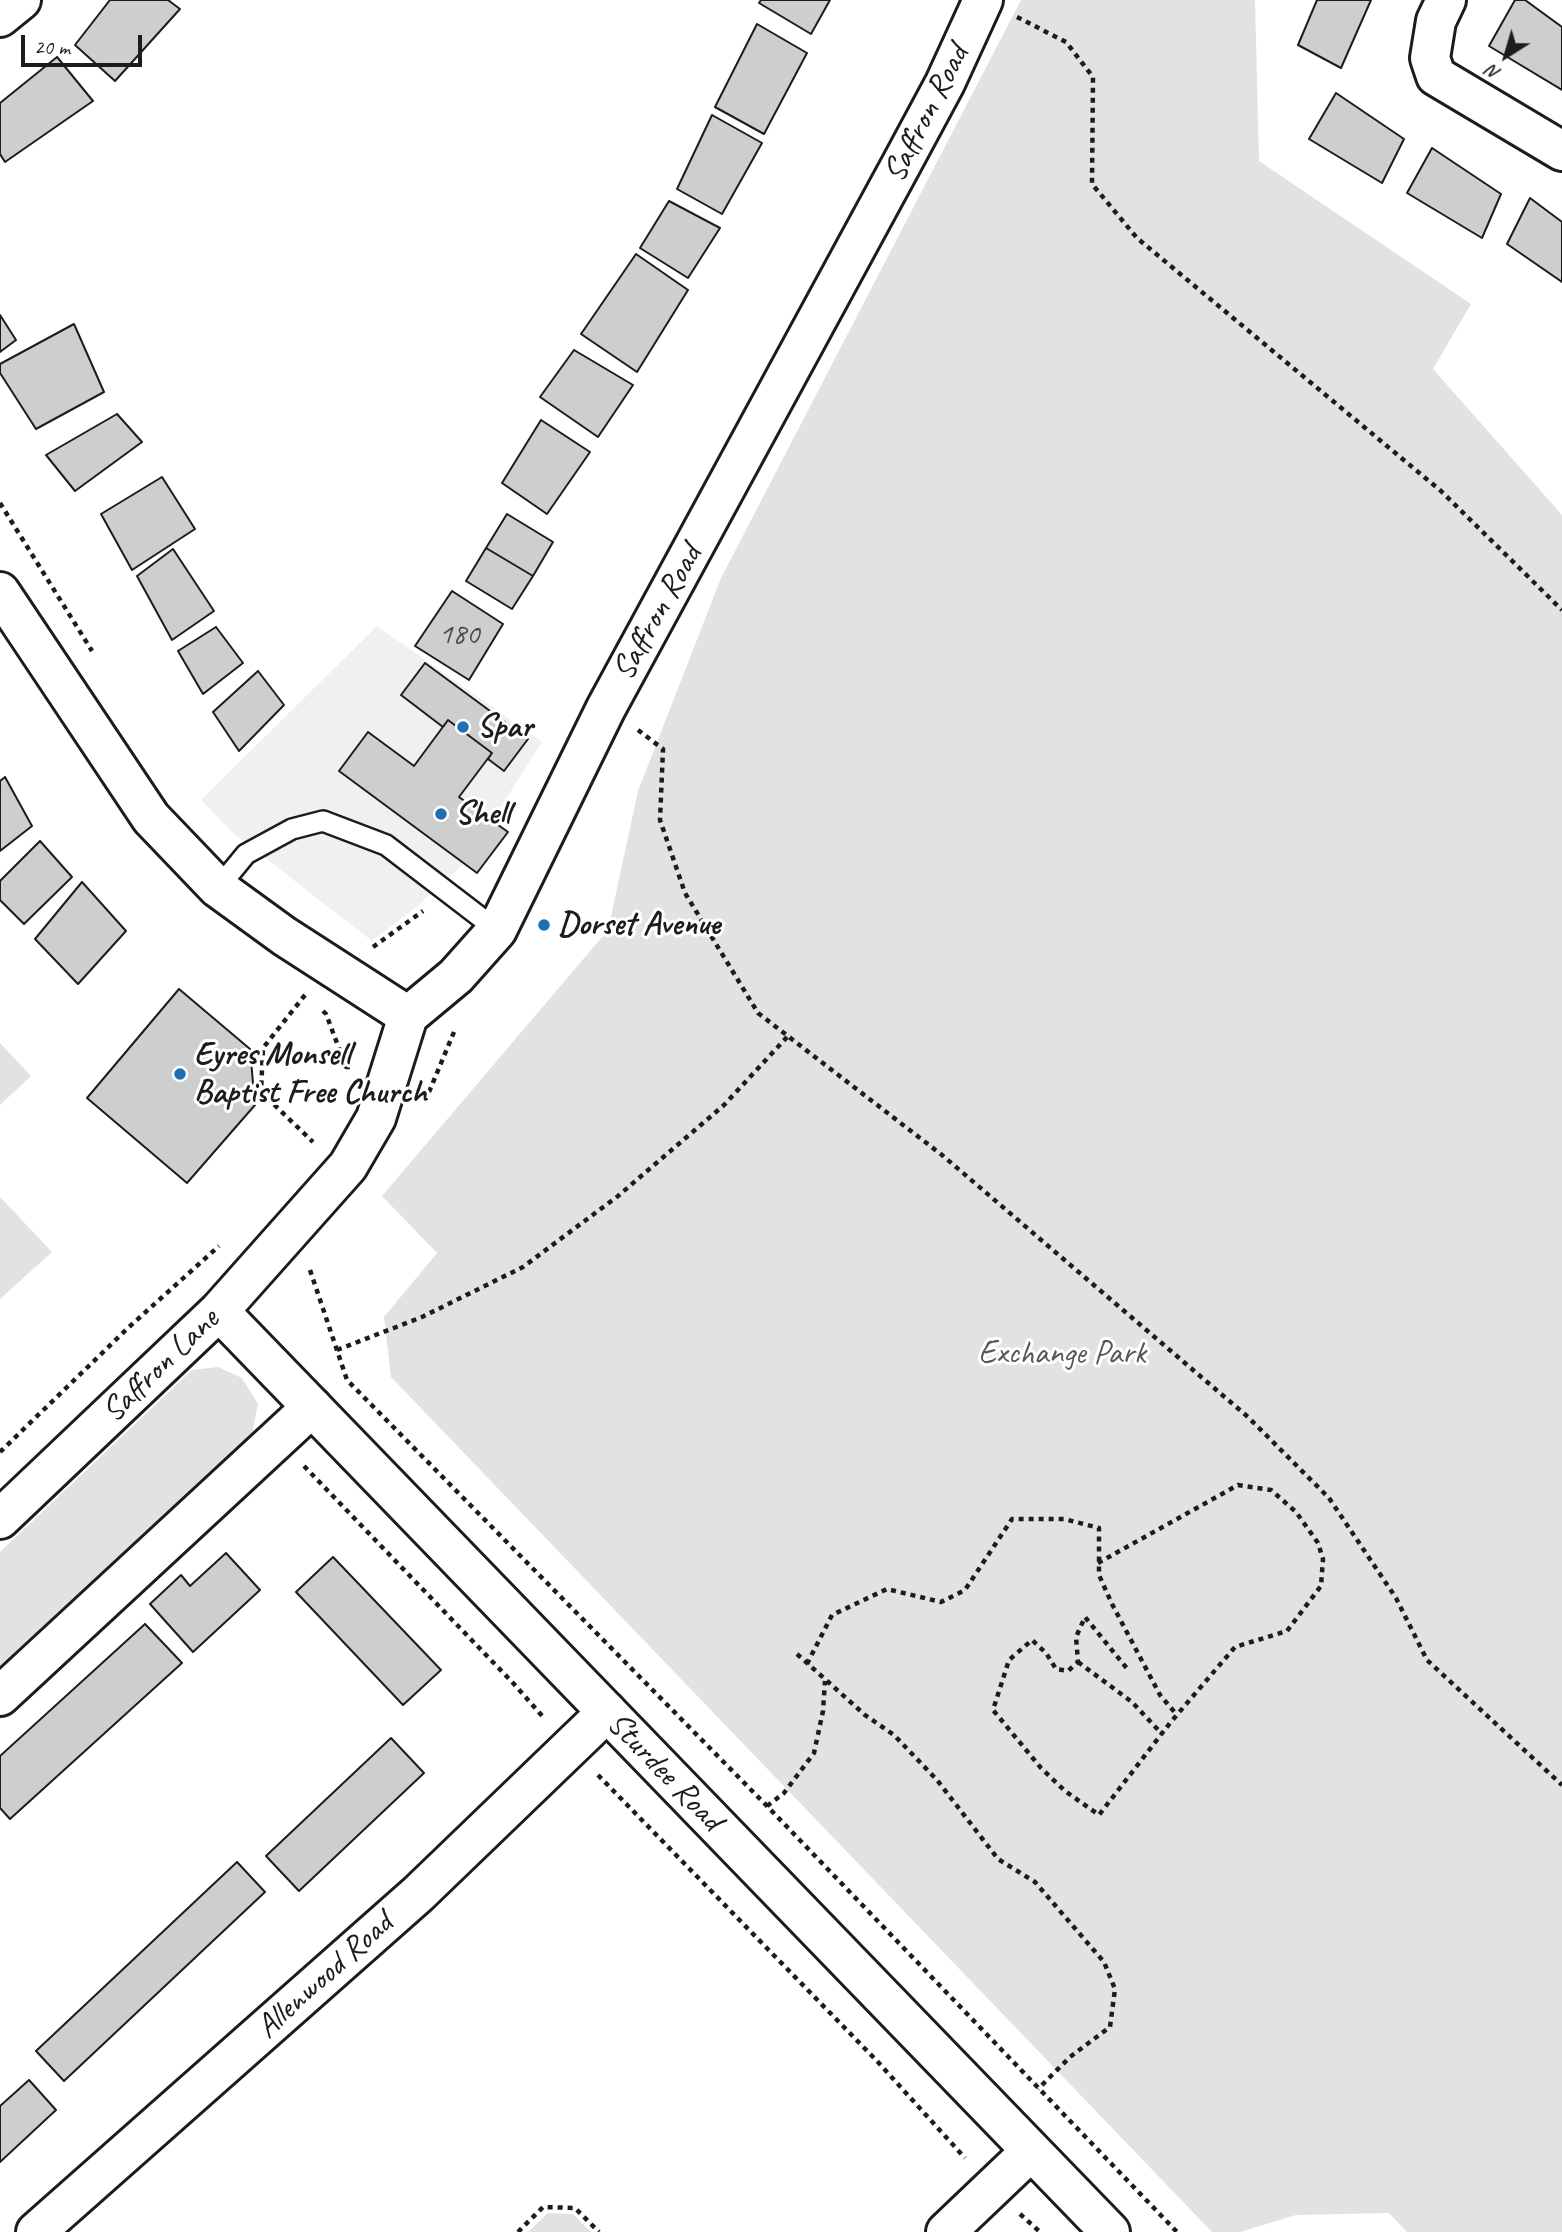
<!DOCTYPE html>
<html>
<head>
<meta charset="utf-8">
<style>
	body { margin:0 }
	#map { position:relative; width:1562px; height:2232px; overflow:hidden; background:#fff; font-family:Caveat,sans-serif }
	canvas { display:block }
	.north { position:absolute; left:1471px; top:21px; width:70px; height:70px; -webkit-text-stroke:5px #fff; paint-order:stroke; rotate:217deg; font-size:19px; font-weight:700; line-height:28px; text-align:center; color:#1c1c1c }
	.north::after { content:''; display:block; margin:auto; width:24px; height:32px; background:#1c1c1c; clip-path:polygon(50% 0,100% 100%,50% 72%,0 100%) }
	.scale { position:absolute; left:21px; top:35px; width:121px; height:32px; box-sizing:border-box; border:4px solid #1c1c1c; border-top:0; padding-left:9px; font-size:21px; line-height:24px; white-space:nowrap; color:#1c1c1c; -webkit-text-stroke:5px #fff; paint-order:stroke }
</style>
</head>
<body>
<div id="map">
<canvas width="1562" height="2232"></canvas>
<div class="north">N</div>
<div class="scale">20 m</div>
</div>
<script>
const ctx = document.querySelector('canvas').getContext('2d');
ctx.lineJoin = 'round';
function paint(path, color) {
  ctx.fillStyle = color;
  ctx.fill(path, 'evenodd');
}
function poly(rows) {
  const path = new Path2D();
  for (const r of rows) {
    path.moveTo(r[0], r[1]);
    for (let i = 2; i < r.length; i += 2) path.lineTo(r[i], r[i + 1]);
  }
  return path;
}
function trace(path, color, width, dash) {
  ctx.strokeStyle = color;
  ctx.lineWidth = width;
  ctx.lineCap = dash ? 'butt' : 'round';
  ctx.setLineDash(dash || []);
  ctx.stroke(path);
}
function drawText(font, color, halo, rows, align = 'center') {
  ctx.font = font + ' Caveat,sans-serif';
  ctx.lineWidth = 6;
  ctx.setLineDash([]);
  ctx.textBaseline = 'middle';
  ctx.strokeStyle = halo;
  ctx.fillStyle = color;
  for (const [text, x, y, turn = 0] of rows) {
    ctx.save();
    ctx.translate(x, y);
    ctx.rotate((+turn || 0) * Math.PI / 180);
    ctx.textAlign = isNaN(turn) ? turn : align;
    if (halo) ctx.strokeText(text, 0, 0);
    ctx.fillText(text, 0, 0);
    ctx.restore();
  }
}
paint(poly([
	[377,626,542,742,466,862,415,908,372,941,233,833,201,800]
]), '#f0f0f0');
paint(poly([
	[1021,0,1255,0,1259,161,1471,304,1433,369,1562,515,1562,2232,1407,2232,1389,2213,1296,2215,1240,2232,1212,2232,391,1377,384,1317,437,1253,382,1196,608,930,638,791,721,578],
	[0,1043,31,1076,0,1105],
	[0,1197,52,1252,0,1299],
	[218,1367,242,1378,258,1404,252,1434,0,1671,0,1552,192,1370],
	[548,2213,573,2214,591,2232,528,2232]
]), '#e2e2e2');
const building = poly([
	[110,0,168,0,180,9,115,81,75,45,110,0],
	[761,0,830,0,811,34,759,3,761,0],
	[1317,0,1371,0,1341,68,1298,45,1317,0],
	[1515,0,1525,0,1562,27,1562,90,1489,46,1515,0],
	[757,24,807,53,764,134,715,107,757,24],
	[57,57,93,101,5,162,0,154,0,103,57,57],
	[1336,93,1404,139,1382,183,1309,139,1336,93],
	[712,115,762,143,722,214,677,189,712,115],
	[1432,148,1501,194,1482,238,1407,193,1432,148],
	[1530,198,1562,222,1562,282,1507,244,1530,198],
	[669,201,720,228,688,278,640,248,669,201],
	[636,254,688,290,637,372,581,334,636,254],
	[0,315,16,340,0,352,0,315],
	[74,324,104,392,36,429,0,373,0,364,74,324],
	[574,350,633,385,598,437,540,397,574,350],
	[117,414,142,442,75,491,46,455,117,414],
	[541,420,590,452,547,514,502,483,541,420],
	[162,477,195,529,132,570,101,514,162,477],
	[507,514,553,542,533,576,486,548,507,514],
	[486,548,533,576,512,609,466,581,486,548],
	[173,549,214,611,172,640,137,576,173,549],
	[452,591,503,624,469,680,415,646,452,591],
	[216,627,243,663,203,694,178,651,216,627],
	[425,663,528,739,504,771,488,759,492,753,448,720,443,727,401,695,425,663],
	[258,671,284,705,239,751,213,712,258,671],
	[448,720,492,753,459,797,508,832,477,873,339,771,368,732,414,766,448,720],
	[5,777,32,826,0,851,0,781,5,777],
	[40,841,72,877,24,924,0,900,0,881,40,841],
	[82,882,126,931,78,984,35,939,82,882],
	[179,989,250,1049,255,1105,187,1183,87,1098,179,989],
	[226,1553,260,1590,193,1652,150,1604,181,1575,190,1586,226,1553],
	[333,1557,441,1670,403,1705,296,1592,333,1557],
	[145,1624,182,1663,10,1819,0,1808,0,1756,145,1624],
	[391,1738,424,1773,299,1891,266,1856,391,1738],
	[237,1862,265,1892,64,2081,36,2051,237,1862],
	[29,2080,56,2110,0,2162,0,2106,29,2080]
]);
paint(building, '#cecece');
trace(building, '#1c1c1c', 2);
const lane = poly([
	[218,888,246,854,292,829,323,821,386,845,497,930]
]);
const street = poly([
	[1446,0,1436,21,1430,58,1436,76,1562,151],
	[0,17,21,0],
	[0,592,151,818,218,888,284,936,408,1016],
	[0,1696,312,1407],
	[36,2232,418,1894,607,1712],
	[946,2232,1031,2151]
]);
const secondary = poly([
	[219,1311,1110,2232],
	[0,1519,219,1311,348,1166,376,1118,408,1016,456,976,497,930,606,708,902,163,945,83,983,0]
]);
trace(lane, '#1c1c1c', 24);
trace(street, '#1c1c1c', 44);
trace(secondary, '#1c1c1c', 44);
trace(poly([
	[1017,17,1066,42,1093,77,1092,184,1137,238,1441,491,1562,610],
	[0,503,92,651],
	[638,730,663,749,660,820,685,893,758,1013,942,1155,1248,1417,1329,1498,1396,1598,1427,1660,1562,1785],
	[373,947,423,911],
	[305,995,263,1048,261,1092,313,1142],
	[323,1011,326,1014,346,1067,350,1067],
	[429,1092,454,1032],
	[310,1270,347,1380,767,1806,1177,2232],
	[337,1350,422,1317,523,1267,618,1196,724,1105,788,1036],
	[0,1452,129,1327,219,1246],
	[304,1466,514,1684,544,1718],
	[1098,1563,1238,1485,1271,1490,1296,1512,1318,1543,1323,1559,1321,1586,1287,1631,1235,1647,1170,1723,1099,1815,1065,1791,1041,1768,993,1710,1009,1660,1032,1640,1046,1653,1056,1669,1068,1671,1078,1662,1076,1637,1085,1617,1129,1671],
	[797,1654,865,1715,894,1735,937,1780,998,1859,1035,1882,1104,1962,1115,1989,1110,2027,1070,2057,1038,2089],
	[1078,1662,1132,1702,1162,1734],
	[807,1664,832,1615,887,1589,941,1602,965,1590,1012,1519,1064,1519,1099,1528,1099,1575,1112,1604,1160,1695,1177,1715],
	[598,1775,877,2061,965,2158],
	[767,1806,784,1793,814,1753,823,1711,825,1681],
	[1020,2214,1040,2232],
	[518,2232,543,2207,575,2208,599,2232]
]), '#1c1c1c', 4.5, [5, 5]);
trace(lane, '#fff', 19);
trace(street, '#fff', 38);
trace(secondary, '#fff', 38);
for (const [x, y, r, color] of [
	[463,727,7,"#1f6fb2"],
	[441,814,7,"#1f6fb2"],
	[544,925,7,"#1f6fb2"],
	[180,1074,7,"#1f6fb2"]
]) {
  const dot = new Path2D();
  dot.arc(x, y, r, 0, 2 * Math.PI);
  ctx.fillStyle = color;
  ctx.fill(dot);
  trace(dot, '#fff', 2.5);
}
drawText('30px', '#484848', null, [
	["180",459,635]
]);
drawText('33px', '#1c1c1c', '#fff', [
	["Saffron Road",927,114,-63],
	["Saffron Road",658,613,-61],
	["Saffron Lane",161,1366,-44],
	["Sturdee Road",664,1772,46],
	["Allenwood Road",325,1976,-42]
]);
drawText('bold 33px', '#1c1c1c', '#fff', [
	["Spar",477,727],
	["Shell",455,814],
	["Dorset Avenue",558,925],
	["Eyres Monsell",194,1055],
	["Baptist Free Church",194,1093]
], 'left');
drawText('33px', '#575757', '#fff', [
	["Exchange Park",1062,1354]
]);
</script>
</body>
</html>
